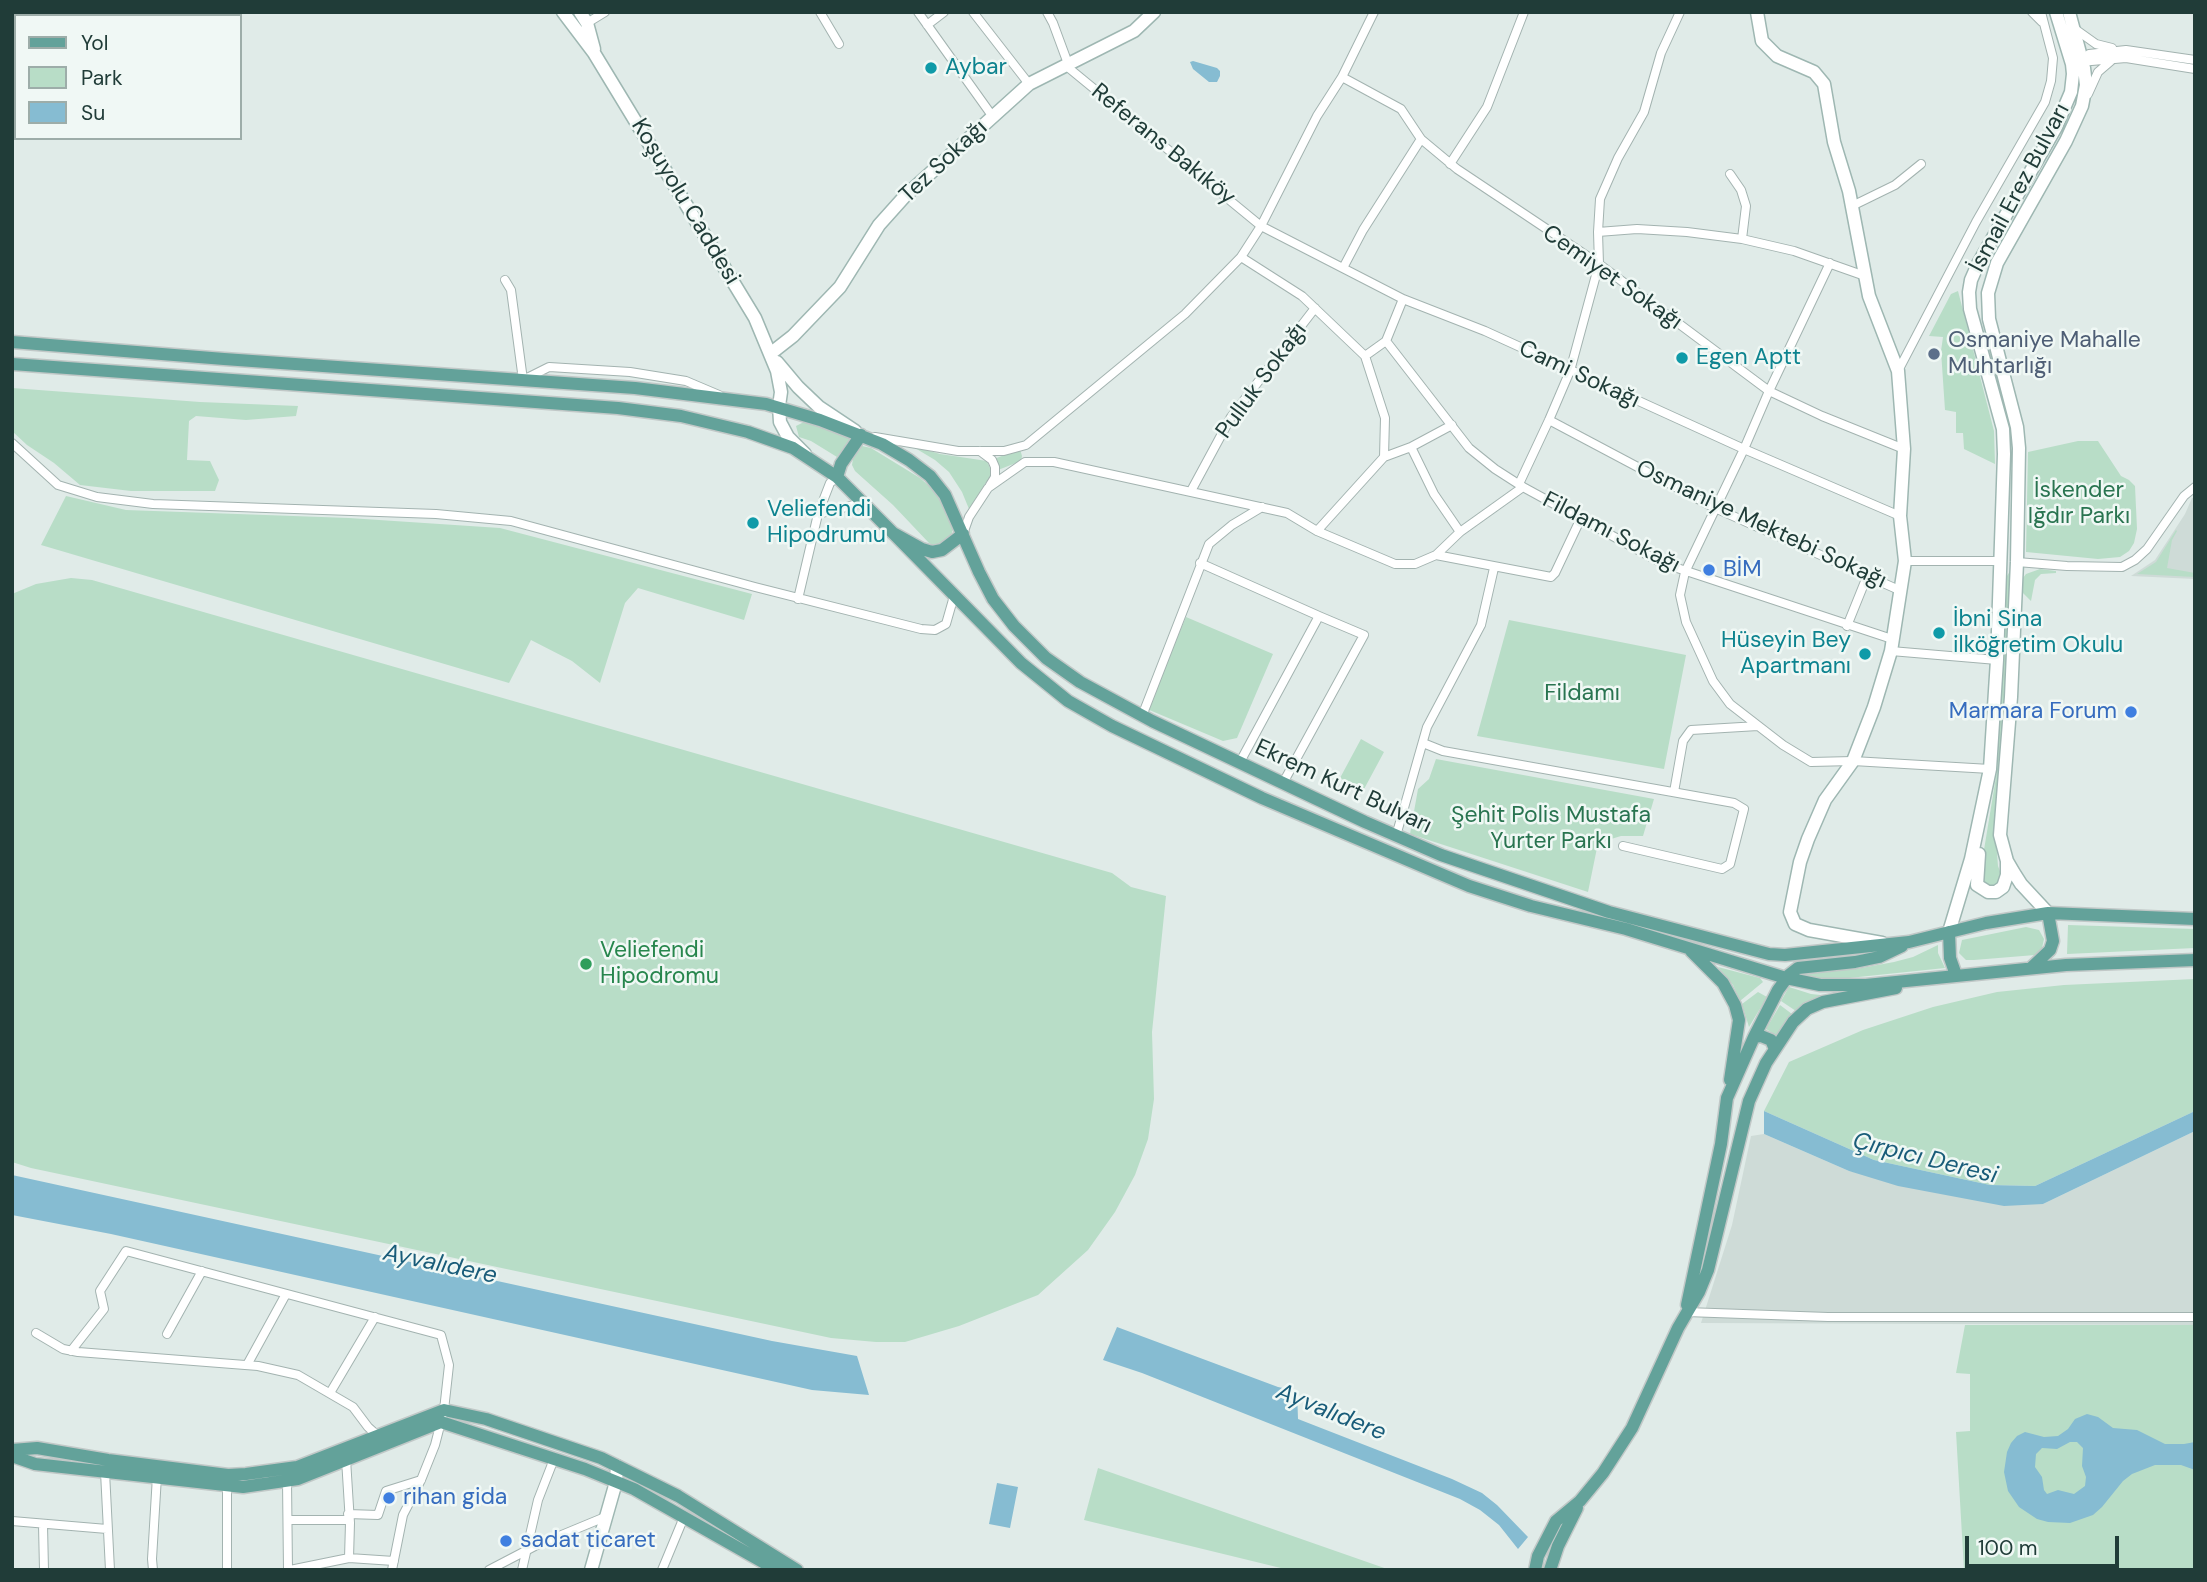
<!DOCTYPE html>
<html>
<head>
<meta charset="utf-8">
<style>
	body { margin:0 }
	#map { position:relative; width:2207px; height:1582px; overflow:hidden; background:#e0ebe8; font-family:"DM Sans",sans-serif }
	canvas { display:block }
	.frame { position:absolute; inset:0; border:14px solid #203c38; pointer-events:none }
	.legend { position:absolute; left:14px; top:14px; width:228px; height:126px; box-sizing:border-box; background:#f0f8f5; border:2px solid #9dada9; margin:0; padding:9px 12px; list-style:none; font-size:21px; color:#203c38 }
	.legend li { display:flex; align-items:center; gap:14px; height:35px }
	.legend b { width:35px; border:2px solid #9dada9 }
	.scale { position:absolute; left:1965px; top:1536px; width:154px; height:32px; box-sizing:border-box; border:4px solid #203c38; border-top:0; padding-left:9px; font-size:21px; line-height:24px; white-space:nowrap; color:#203c38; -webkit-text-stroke:5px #f0f8f5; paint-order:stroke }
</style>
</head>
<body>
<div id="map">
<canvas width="2207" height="1582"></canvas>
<div class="frame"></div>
<ul class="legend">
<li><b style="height:9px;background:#63a29a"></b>Yol</li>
<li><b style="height:19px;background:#b8ddc7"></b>Park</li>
<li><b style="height:19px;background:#86bcd2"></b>Su</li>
</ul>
<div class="scale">100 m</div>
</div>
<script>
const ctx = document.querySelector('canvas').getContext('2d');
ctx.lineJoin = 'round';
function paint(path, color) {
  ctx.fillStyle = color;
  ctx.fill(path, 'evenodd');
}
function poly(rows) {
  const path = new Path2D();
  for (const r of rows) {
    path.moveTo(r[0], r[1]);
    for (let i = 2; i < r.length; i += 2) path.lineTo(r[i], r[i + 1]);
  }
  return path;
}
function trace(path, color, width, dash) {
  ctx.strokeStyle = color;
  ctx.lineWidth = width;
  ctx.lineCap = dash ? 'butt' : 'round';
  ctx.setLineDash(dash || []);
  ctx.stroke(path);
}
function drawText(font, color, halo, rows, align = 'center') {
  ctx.font = font + ' "DM Sans",sans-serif';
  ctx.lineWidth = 5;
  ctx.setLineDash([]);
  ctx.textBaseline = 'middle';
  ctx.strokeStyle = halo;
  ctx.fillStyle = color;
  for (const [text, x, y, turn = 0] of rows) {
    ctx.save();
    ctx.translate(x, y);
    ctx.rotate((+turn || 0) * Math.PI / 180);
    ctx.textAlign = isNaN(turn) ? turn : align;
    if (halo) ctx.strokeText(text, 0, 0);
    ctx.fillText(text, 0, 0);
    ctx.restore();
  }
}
paint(poly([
	[2192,498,2195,498,2195,579,2131,576,2155,560,2185,514],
	[2195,1131,2195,1325,1701,1323,1732,1225,1751,1136,1764,1134,1849,1171,2043,1204]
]), '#cedbd7');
paint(poly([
	[1958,291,1994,431,1995,464,1964,449,1963,433,1956,433,1956,412,1945,410,1941,351,1943,337,1929,336,1951,294],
	[12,388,200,402,298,406,296,416,246,420,196,416,189,421,187,460,210,461,219,480,215,491,131,491,80,485,54,463,27,445,12,431],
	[804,422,852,436,837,457,811,441,799,437,796,426],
	[2078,441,2098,441,2121,476,2129,480,2135,486,2137,529,2134,543,2129,551,2120,557,2098,559,2026,552,2028,452],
	[910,445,940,454,987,461,992,473,969,509,962,492,949,472,935,460],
	[862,446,871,448,920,478,937,493,946,509,953,529,951,536,944,544,934,546,929,543,893,505,855,471,852,465,853,459],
	[1020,449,1022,456,1021,461,998,470,998,463,994,459],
	[66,496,126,510,349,518,500,528,752,594,744,620,638,588,625,603,600,683,572,661,531,640,509,683,41,545],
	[2176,530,2177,531,2172,540,2167,568,2195,573,2195,577,2137,574,2156,562],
	[2040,569,2056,571,2056,573,2041,574,2035,580,2031,601,2022,592,2023,578,2026,574],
	[2010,571,2011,573,2005,725,1996,841,1998,866,2001,874,1999,884,1992,888,1982,885,1982,862,1997,771,2005,595,2007,576],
	[71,578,92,580,1112,873,1131,887,1166,896,1152,1032,1154,1099,1148,1139,1135,1175,1115,1212,1088,1250,1038,1295,959,1326,905,1342,876,1342,831,1338,31,1168,12,1162,12,594,36,584],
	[1186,617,1273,654,1237,738,1223,741,1147,709],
	[1509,620,1686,655,1664,769,1477,736],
	[1361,739,1384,752,1363,791,1340,778],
	[1436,759,1654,799,1643,836,1621,836,1598,843,1588,892,1410,834,1418,789,1429,779],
	[2068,925,2195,929,2195,948,2067,954],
	[2026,927,2039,930,2044,939,2042,948,2035,955,1974,960,1966,960,1959,953,1962,940],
	[1938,945,1938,953,1945,968,1849,978,1823,979,1804,976,1807,972,1856,969,1894,962,1913,957],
	[1718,967,1760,978,1763,982,1740,1001,1733,985],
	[2195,979,2195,1111,2035,1186,1990,1185,1874,1160,1764,1111,1789,1062,1863,1030,1933,1007,1997,992,2064,985],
	[1789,987,1811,994,1830,996,1808,1002,1796,1011,1781,1001],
	[1758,992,1767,997,1749,1027,1742,1004],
	[1780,1005,1792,1014,1777,1036,1766,1029],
	[1965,1325,2195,1325,2195,1570,1964,1570,1956,1432,1970,1431,1970,1374,1956,1373],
	[1098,1468,1390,1570,1289,1570,1084,1520]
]), '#b8ddc7');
paint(poly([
	[1193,61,1217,68,1220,71,1220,76,1217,82,1209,82,1193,69,1190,62],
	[1764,1111,1874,1160,1990,1185,2035,1186,2195,1111,2195,1131,2043,1204,2004,1206,1898,1186,1849,1171,1764,1134],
	[12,1175,772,1341,857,1356,869,1395,812,1390,111,1234,12,1215],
	[1117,1327,1278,1387,1297,1391,1298,1419,1452,1479,1482,1493,1497,1505,1528,1537,1518,1549,1499,1525,1480,1510,1460,1499,1142,1373,1103,1360],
	[2087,1414,2098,1417,2113,1428,2137,1430,2165,1444,2184,1444,2195,1442,2195,1470,2181,1465,2155,1465,2132,1474,2123,1481,2102,1507,2093,1515,2070,1523,2048,1522,2037,1519,2019,1507,2008,1491,2004,1472,2007,1452,2011,1443,2017,1436,2025,1432,2044,1437,2058,1436,2068,1429,2075,1419],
	[2070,1442,2077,1442,2083,1448,2082,1466,2086,1477,2085,1486,2074,1494,2058,1490,2047,1494,2044,1490,2042,1477,2035,1467,2036,1454,2042,1448,2057,1449],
	[997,1483,1018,1487,1010,1528,989,1524]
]), '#86bcd2');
const street = poly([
	[820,12,839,44],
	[918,12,993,117],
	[973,12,1029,84],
	[1047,12,1053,23,1070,69,1261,226,1403,299,1485,331,1744,449,1900,516],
	[2032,12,2042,22],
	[587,23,605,12],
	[927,25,944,12],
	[2075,29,2096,44,2112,48],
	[2080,62,2126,58,2195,69],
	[2083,62,2089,54,2126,50,2195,60],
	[1342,77,1401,109,1421,139,1457,169,1599,264,1769,391,1822,416,1904,449],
	[2088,94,2098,72,2112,60],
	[1450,164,1487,107,1524,12],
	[1730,174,1741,190,1746,206,1742,239],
	[1852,206,1895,185,1921,164],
	[1598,232,1637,229,1687,232,1742,239,1794,251,1865,276],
	[1241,257,1302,296,1365,356,1385,418,1384,457],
	[1830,263,1769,391,1744,449,1685,572,1680,595,1686,622,1713,681,1730,704,1783,745,1811,762,1853,761,1990,769],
	[1343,268,1363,230,1421,139],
	[505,280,511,290,523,380,549,367,630,372,686,381,719,395],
	[1386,341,1469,448,1495,469,1523,487,1662,563,1892,639],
	[1365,356,1386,341,1403,299],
	[1898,371,1976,222,2045,102,2051,81,2053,58,2041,12],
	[1549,420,1715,508,1899,590],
	[875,437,958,451,1004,451,1026,445,1185,314,1241,257,1261,226,1317,116,1342,77,1374,12],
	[12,443,58,485,97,497,153,504,436,514,511,521,755,587,921,629,935,630,946,624,954,596],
	[1411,447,1434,494,1460,532],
	[980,451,992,460,995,467,995,477,990,485],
	[1519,484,1549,420,1570,371,1599,264,1598,232,1600,199,1618,158,1644,112,1661,53,1680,12],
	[1191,491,1231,417,1315,308],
	[818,514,862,503],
	[1317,531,1384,457,1411,447,1452,425],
	[963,534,969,517,988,488,1025,462,1054,462,1287,513,1317,531,1395,564,1415,564,1436,555,1460,532,1523,487],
	[1436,555,1551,577,1555,573,1581,518],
	[1905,561,2001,561],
	[2017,562,2067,566,2122,567,2135,560,2147,549,2184,496,2195,487],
	[1200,563,1319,616,1240,762],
	[798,599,818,514,830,483,837,477],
	[1847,626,1868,574],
	[1891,651,1997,660],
	[1142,716,1209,544,1232,525,1262,507],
	[1423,743,1443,751,1734,803,1744,809,1730,864,1722,869,1623,846],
	[1283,783,1364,635,1319,616],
	[1674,792,1683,741,1691,730,1758,726],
	[1396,836,1427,727,1481,625,1494,568],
	[1686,1312,1828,1317,2195,1317],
	[36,1333,63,1349,78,1352,258,1366,298,1375,353,1407,368,1427,378,1436],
	[167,1334,202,1271],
	[71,1351,104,1309,100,1291,126,1251,441,1335,449,1365,444,1410,435,1445,421,1480,403,1515,392,1570],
	[247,1365,286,1294],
	[330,1393,375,1317],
	[346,1459,350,1523,349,1558],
	[105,1472,110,1570],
	[287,1481,288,1570],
	[348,1514,378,1515,386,1491,421,1480],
	[288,1520,349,1520],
	[12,1521,107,1529],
	[43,1525,44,1570],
	[153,1570,152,1559,157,1476],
	[227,1570,227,1481],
	[290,1570,349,1558,394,1561],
	[489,1570,535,1546,605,1517],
	[522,1570,538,1500,554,1459],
	[662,1570,684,1517]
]);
const secondary = poly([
	[563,12,594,53,755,318,777,371,781,392,779,406,780,422,788,437,805,454],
	[580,12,587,23,594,49],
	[1757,12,1762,41,1777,56,1814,72,1824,84,1834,142,1849,191,1869,296,1898,371,1904,449,1900,516,1905,561,1891,651,1874,707,1853,761,1825,800,1808,839,1800,862,1790,912,1795,924,1809,930,1882,943],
	[770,354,793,336,840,287,879,225,905,196,1029,84,1134,31,1154,12],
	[777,362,798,387,819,407,855,431],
	[1979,854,1977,885,1988,892,1996,892,2003,887,2007,875,2007,861],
	[2048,913,2021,884,2014,873,2007,861,2000,835,2011,697,2017,562,2019,448,2017,427,1989,319,1988,293,1997,263,2066,141,2082,106,2086,85,2084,68,2069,12],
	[1949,932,1971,859,1990,769,1997,660,2004,454,2003,429,1970,309,1969,292,1971,280,1978,264,2056,127,2071,92,2073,74,2072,64,2056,12],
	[591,1570,616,1482,617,1466]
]);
const primary = poly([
	[12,342,224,359,635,388,766,404,820,420,882,444,909,460,930,476,945,495,979,572,993,599,1014,626,1046,658,1080,682,1152,721,1365,822,1441,855,1609,912,1769,954,1785,955,1909,942,1986,923,2048,913,2195,919],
	[12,364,618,408,681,416,748,432,793,448,837,477,893,533,922,549,932,552,942,550,963,534],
	[837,477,841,464,861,435],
	[893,533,1021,663,1068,701,1112,726,1262,798,1469,886,1531,906,1626,929,1786,978,1820,985,1866,985,2066,965,2195,960],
	[1949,932,1950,958,1956,975],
	[1691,951,1723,983,1735,1005,1739,1020,1730,1080],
	[2032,967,2050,950,2053,941,2048,913],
	[1754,1037,1761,1036,1771,1040,1775,1049],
	[1687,1305,1721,1144,1727,1098,1754,1037,1778,990,1789,975,1798,968,1855,962,1879,957,1902,946],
	[12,1450,37,1448,108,1460,228,1475,246,1474,297,1467,444,1410,486,1419,601,1458,678,1496,797,1570],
	[12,1456,35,1464,243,1487,298,1479,441,1422,585,1469,634,1489,777,1570],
	[1535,1570,1538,1556,1556,1521,1580,1501,1603,1473,1632,1428,1678,1328,1699,1292,1708,1270,1749,1101,1766,1063,1793,1022,1807,1009,1823,1002,1896,988],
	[1550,1570,1558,1546,1577,1508]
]);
trace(street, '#a3b3b0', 10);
trace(secondary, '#9eb7b2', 15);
trace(primary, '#c1c8c7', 15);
trace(street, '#fff', 8);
trace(secondary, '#fff', 12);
trace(primary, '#63a29a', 12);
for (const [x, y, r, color] of [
	[931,68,7,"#0f9aa8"],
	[1934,354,7,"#5c6f8a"],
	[1682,358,7,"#0f9aa8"],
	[753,523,7,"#0f9aa8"],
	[1709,570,7,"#3f7fe0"],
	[1939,633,7,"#0f9aa8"],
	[1865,654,7,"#0f9aa8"],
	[2131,712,7,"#3f7fe0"],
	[586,964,7,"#2e9e5b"],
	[389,1498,7,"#3f7fe0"],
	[506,1541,7,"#3f7fe0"]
]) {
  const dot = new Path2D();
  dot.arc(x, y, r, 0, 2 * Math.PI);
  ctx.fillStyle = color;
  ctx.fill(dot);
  trace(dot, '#f0f8f5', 2.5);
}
drawText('23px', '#0d838f', '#f0f8f5', [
	["Aybar",945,68],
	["Egen Aptt",1696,358],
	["Veliefendi",767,510],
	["Hipodrumu",767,536],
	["İbni Sina",1953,620],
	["ilköğretim Okulu",1953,646],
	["Hüseyin Bey",1851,641,"right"],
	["Apartmanı",1851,667,"right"]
], 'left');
drawText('23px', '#203c38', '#f0f8f5', [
	["Referans Bakıköy",1163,145,39],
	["Tez Sokağı",944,162,-43],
	["İsmail Erez Bulvarı",2020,188,-62],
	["Koşuyolu Caddesi",685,202,59],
	["Cemiyet Sokağı",1612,278,35],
	["Cami Sokağı",1579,375,25],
	["Pulluk Sokağı",1262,381,-54],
	["Osmaniye Mektebi Sokağı",1761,525,25],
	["Fildamı Sokağı",1611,533,27],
	["Ekrem Kurt Bulvarı",1343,787,25]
]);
drawText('23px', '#4e5e75', '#f0f8f5', [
	["Osmaniye Mahalle",1948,341],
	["Muhtarlığı",1948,367]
], 'left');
drawText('23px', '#297450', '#f0f8f5', [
	["İskender",2079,491],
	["Iğdır Parkı",2079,517],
	["Fildamı",1582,694],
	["Şehit Polis Mustafa",1551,816],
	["Yurter Parkı",1551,842]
]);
drawText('23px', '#366cbe', '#f0f8f5', [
	["BİM",1723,570],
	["Marmara Forum",2117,712,"right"],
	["rihan gida",403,1498],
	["sadat ticaret",520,1541]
], 'left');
drawText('23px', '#27864d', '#f0f8f5', [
	["Veliefendi",600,951],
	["Hipodromu",600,977]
], 'left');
drawText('italic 24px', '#195c79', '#f0f8f5', [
	["Çırpıcı Deresi",1925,1159,14],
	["Ayvalıdere",440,1265,12],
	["Ayvalıdere",1331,1413,22]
]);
</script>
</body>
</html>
